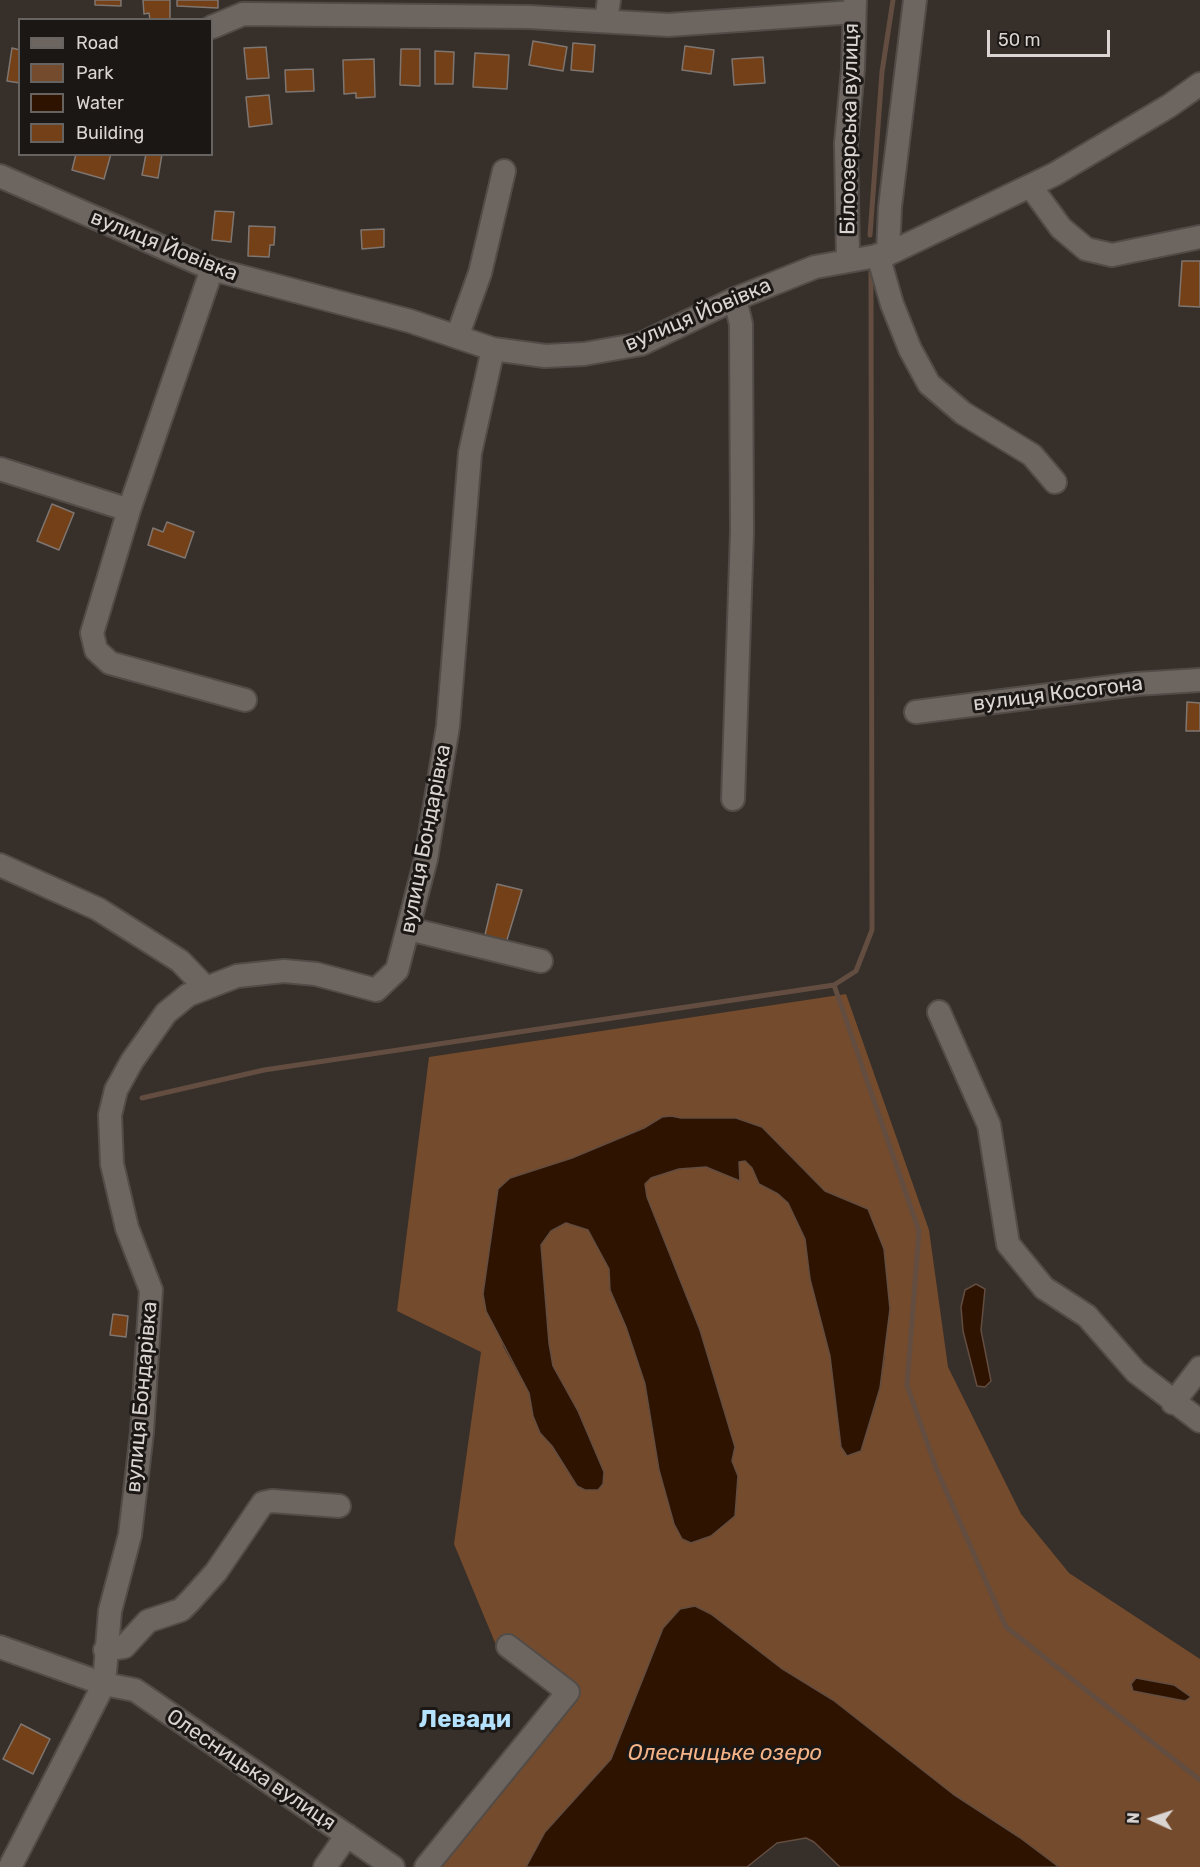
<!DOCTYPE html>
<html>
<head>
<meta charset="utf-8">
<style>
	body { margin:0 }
	#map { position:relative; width:1200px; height:1867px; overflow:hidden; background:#362f2a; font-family:Rubik,sans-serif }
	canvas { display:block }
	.legend { position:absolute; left:18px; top:18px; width:195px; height:138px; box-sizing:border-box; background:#1b1715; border:2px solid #676361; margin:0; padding:8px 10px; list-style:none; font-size:18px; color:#dad5d2 }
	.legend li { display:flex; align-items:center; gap:12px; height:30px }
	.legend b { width:30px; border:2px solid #676361 }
	.north { position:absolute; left:1122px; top:1789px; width:60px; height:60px; -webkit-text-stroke:4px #1b1715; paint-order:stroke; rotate:273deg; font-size:16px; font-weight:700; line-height:24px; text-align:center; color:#dad5d2 }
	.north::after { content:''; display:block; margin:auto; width:21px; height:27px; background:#dad5d2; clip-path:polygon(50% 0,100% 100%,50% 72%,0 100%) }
	.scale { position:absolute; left:987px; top:30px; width:123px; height:27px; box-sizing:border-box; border:3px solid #dad5d2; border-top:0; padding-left:8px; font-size:18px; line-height:21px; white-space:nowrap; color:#dad5d2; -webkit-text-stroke:4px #1b1715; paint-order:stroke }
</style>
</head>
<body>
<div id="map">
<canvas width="1200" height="1867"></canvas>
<ul class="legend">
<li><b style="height:8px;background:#6d6560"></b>Road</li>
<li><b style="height:16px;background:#744b2d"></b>Park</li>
<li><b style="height:16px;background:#2e1301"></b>Water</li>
<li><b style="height:16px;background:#734017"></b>Building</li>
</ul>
<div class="north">N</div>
<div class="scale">50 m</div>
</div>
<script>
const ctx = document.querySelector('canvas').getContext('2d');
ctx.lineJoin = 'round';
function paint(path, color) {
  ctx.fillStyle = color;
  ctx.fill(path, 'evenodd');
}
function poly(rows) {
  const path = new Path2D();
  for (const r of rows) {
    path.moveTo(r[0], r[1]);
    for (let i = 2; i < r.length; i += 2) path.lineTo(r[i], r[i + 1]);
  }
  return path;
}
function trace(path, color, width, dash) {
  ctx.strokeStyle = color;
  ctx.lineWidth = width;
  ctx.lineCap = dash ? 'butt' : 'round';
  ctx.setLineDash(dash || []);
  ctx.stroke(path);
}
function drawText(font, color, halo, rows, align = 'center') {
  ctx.font = font + ' Rubik,sans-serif';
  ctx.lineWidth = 6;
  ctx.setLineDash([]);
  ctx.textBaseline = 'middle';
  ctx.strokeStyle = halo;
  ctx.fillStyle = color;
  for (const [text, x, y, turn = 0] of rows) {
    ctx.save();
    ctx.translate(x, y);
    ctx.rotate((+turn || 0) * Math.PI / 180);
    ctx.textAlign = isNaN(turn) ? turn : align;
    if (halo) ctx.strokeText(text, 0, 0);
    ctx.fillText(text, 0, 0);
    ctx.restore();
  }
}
paint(poly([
	[846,994,929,1230,948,1367,1021,1514,1069,1573,1200,1659,1200,1867,1059,1867,1019,1837,953,1794,833,1700,781,1668,711,1614,663,1628,611,1759,545,1832,526,1867,412,1867,552,1693,501,1657,454,1544,481,1352,397,1311,429,1057],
	[671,1116,681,1118,736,1118,762,1127,825,1191,868,1209,885,1356,880,1388,861,1451,841,1447,830,1356,810,1279,805,1239,788,1203,778,1194,759,1184,752,1168,745,1161,739,1161,740,1180,706,1167,679,1169,651,1178,645,1185,647,1197,700,1330,735,1447,732,1461,738,1476,674,1524,659,1470,645,1385,626,1327,610,1291,609,1269,588,1230,566,1223,551,1231,541,1245,549,1343,553,1366,578,1411,604,1472,577,1486,552,1446,540,1433,533,1416,529,1393,504,1348,483,1294,498,1189,510,1178,572,1158]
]), '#744b2d');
const water = poly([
	[671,1116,681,1118,736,1118,762,1127,825,1191,868,1209,884,1249,890,1309,880,1388,861,1451,847,1456,841,1447,830,1356,810,1279,805,1239,788,1203,778,1194,759,1184,752,1168,745,1161,739,1162,740,1181,706,1167,679,1169,651,1178,645,1184,647,1197,700,1330,735,1447,732,1461,738,1476,735,1516,711,1536,691,1543,682,1539,674,1524,659,1470,645,1384,626,1327,610,1290,609,1269,588,1230,566,1223,551,1231,541,1245,549,1343,553,1366,578,1411,604,1472,603,1484,598,1490,585,1490,577,1486,552,1446,540,1433,533,1416,529,1393,486,1311,483,1294,498,1189,510,1178,572,1158,644,1128,662,1117,671,1116],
	[976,1284,985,1289,981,1330,991,1381,985,1387,977,1386,963,1331,961,1307,965,1290,976,1284],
	[695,1606,711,1614,781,1668,833,1700,953,1794,1019,1837,1059,1867,840,1867,814,1842,806,1838,777,1843,747,1867,526,1867,545,1832,611,1759,663,1628,680,1609,695,1606],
	[1136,1678,1174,1685,1191,1697,1185,1701,1133,1691,1131,1684,1136,1678]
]);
paint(water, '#2e1301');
trace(water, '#624d40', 1.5);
trace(poly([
	[870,235,882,72,893,0],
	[834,985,919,1231,907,1385,936,1468,1006,1627,1200,1780],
	[142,1098,264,1070,834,985,856,971,872,930,871,272]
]), '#624d40', 5);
const building = poly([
	[95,0,121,0,121,6,95,5,95,0],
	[143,0,170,0,170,20,150,20,149,13,144,14,143,0],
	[177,0,218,0,218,8,177,6,177,0],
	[533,41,567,47,563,71,529,65,533,41],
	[573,43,595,45,593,72,571,70,573,43],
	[685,46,714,50,711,74,682,70,685,46],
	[266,47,269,78,247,79,244,48,266,47],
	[12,48,20,50,20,83,7,81,12,48],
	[401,49,420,49,420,86,400,85,401,49],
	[435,51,454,52,453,84,435,84,435,51],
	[475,53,509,55,507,89,473,87,475,53],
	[763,57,765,83,734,85,732,59,763,57],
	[374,59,375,97,356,98,356,93,344,94,343,60,374,59],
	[313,69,314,91,286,92,285,70,313,69],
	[269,95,272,124,249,127,246,97,269,95],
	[76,154,111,154,104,179,72,170,76,154],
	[146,154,162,154,158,178,142,175,146,154],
	[215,211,234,212,231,242,212,240,215,211],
	[249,226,275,227,274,245,270,245,269,257,248,256,249,226],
	[384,229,384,247,362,249,361,230,384,229],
	[1182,261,1200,261,1200,307,1179,306,1182,261],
	[52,504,74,513,59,550,37,541,52,504],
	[167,522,194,532,185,558,148,545,153,528,163,532,167,522],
	[1187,702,1200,703,1200,731,1186,731,1187,702],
	[497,884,522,890,506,943,484,939,497,884],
	[113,1314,128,1316,126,1337,110,1335,113,1314],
	[21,1724,50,1739,33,1774,3,1759,21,1724]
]);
paint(building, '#734017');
trace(building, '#7f7671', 1.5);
const minor = poly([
	[606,21,609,0],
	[212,27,243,14,529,17,668,25,854,12],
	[0,176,212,269,410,321,493,349,545,356,584,354,641,344,735,299,815,267,888,254,1055,174,1169,106,1200,84],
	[1031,187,1061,228,1086,249,1112,255,1200,237],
	[888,254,890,207,915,0],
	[878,255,892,304,910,349,929,384,963,413,1032,455,1055,482],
	[848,259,846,143,853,69,855,0],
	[457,337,480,273,504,171],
	[0,469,129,510,92,633,96,650,110,663,245,700],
	[129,510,212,269],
	[916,712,1136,684,1200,680],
	[733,799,742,532,741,324,735,299],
	[0,865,98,909,180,961,206,988],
	[409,929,541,961],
	[939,1012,989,1125,1008,1244,1044,1288,1087,1316,1136,1372,1200,1421],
	[1173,1403,1200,1368],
	[0,1647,104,1684,135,1690,393,1867],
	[105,1650,124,1647,148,1621,181,1610,190,1601,216,1572,263,1503,272,1501,339,1506],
	[10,1867,104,1684,110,1611,130,1535,142,1432,151,1290,127,1228,112,1164,110,1115,116,1090,132,1061,166,1013,188,995,237,976,284,971,316,974,376,990,397,970,426,859,448,726,470,453,493,349],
	[325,1867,347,1835],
	[426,1867,568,1692,508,1646]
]);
trace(minor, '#524c48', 26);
trace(minor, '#6d6560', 22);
drawText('21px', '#dad5d2', '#1b1715', [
	["Білоозерська вулиця",850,129,-89],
	["вулиця Йовівка",164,246,22],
	["вулиця Йовівка",698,315,-23],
	["вулиця Косогона",1058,694,-7],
	["вулиця Бондарівка",426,839,-79],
	["вулиця Бондарівка",142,1397,-85],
	["Олесницька вулиця",251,1770,34]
]);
drawText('italic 22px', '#f5b488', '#1b1715', [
	["Олесницьке озеро",725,1754]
]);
drawText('bold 24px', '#b4e1fd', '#1b1715', [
	["Левади",465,1720]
]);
</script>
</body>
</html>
